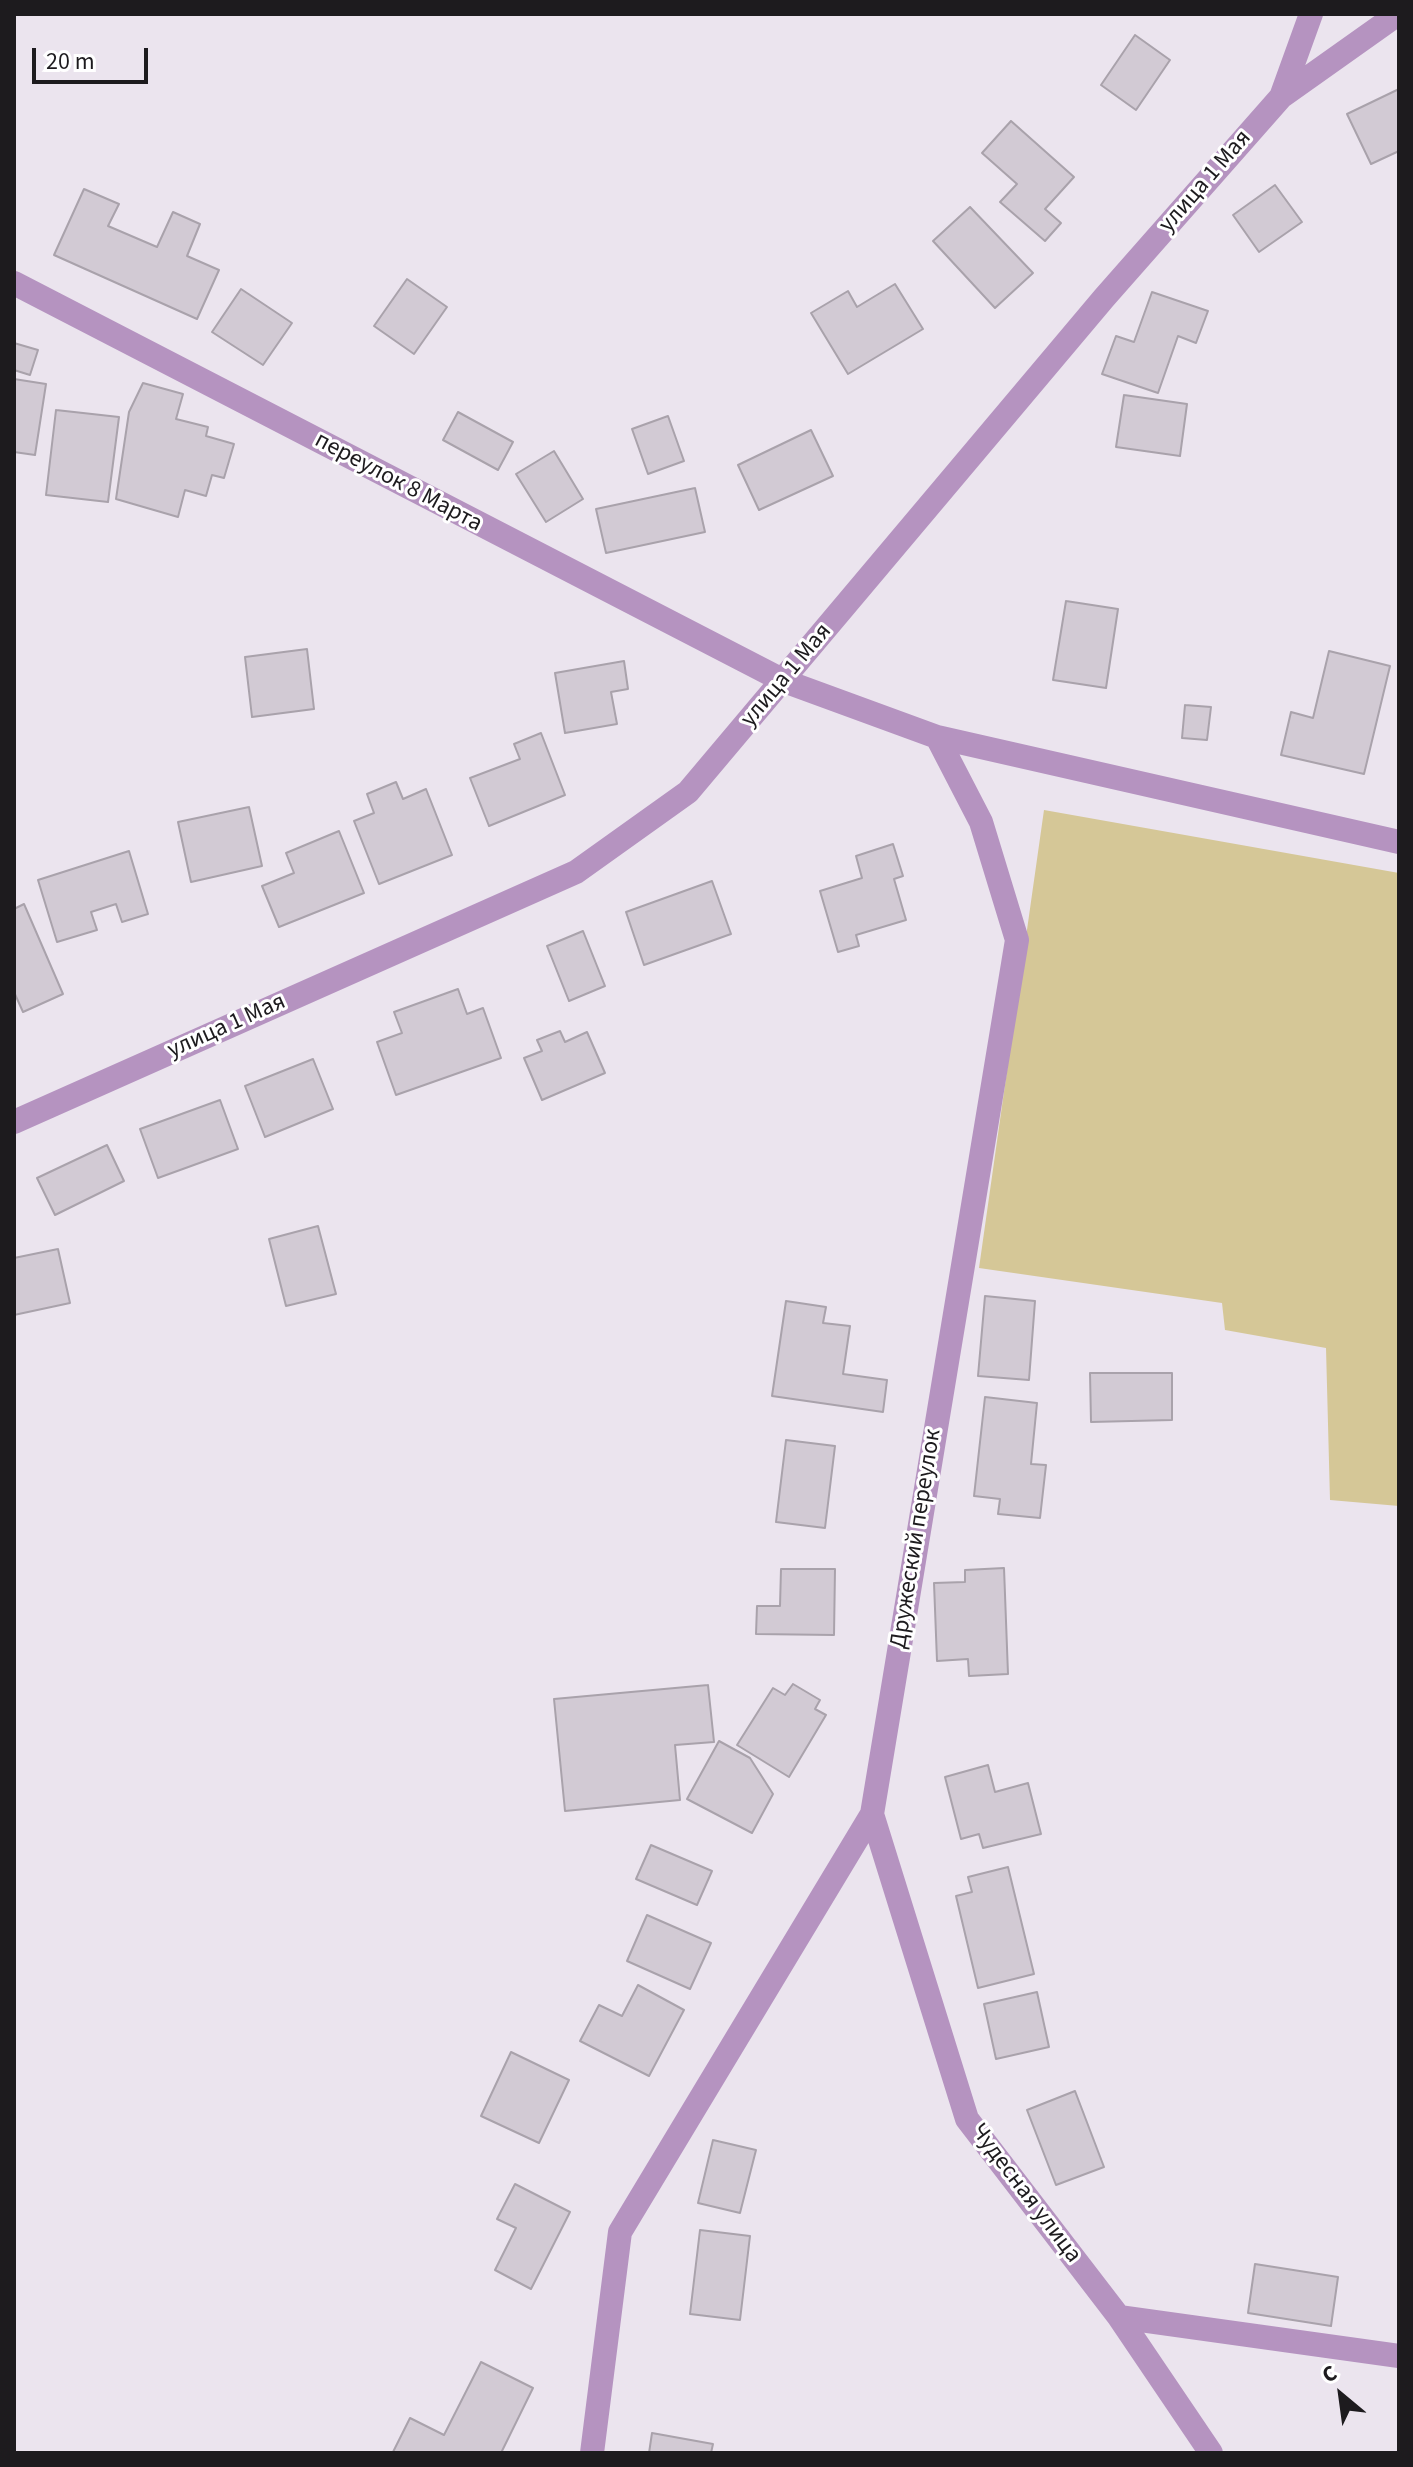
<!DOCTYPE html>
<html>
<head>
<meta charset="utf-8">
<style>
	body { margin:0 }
	#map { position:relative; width:1413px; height:2467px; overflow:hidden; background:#ebe4ee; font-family:"Source Sans 3",sans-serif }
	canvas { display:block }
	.frame { position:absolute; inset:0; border:16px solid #1d1b1e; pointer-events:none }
	.north { position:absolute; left:1301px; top:2355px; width:80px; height:80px; -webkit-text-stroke:6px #fff; paint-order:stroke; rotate:331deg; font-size:22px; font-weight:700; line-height:32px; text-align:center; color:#1d1b1e }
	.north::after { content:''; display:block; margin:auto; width:28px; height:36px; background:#1d1b1e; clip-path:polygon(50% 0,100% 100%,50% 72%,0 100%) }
	.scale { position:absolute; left:32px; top:48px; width:116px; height:36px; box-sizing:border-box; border:4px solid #1d1b1e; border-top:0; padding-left:10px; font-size:24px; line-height:28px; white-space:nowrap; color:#1d1b1e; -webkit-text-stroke:6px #fff; paint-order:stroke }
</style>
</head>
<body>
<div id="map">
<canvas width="1413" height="2467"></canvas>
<div class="frame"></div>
<div class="north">С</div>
<div class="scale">20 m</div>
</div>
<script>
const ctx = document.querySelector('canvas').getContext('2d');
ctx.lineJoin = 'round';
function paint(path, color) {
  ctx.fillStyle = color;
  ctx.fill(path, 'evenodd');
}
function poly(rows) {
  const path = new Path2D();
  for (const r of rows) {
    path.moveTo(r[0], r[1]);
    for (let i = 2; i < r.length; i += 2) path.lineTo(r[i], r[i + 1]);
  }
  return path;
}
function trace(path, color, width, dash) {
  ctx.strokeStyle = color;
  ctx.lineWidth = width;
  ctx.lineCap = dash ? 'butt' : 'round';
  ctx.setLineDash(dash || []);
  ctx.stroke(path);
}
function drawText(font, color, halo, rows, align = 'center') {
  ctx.font = font + ' "Source Sans 3",sans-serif';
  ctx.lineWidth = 6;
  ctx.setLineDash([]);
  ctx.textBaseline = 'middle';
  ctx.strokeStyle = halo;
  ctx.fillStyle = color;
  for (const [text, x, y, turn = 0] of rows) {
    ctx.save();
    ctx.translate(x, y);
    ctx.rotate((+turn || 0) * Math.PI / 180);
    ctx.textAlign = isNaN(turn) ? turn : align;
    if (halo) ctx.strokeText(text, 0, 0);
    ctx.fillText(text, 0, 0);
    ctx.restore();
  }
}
paint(poly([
	[1044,810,1399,873,1399,1506,1330,1500,1326,1348,1225,1330,1222,1303,979,1268]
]), '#d5c797');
const building = poly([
	[1135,35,1170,60,1136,110,1101,85,1135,35],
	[1399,89,1399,151,1371,164,1347,114,1399,89],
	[1011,121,1074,177,1045,209,1061,223,1045,241,1000,202,1017,184,982,153,1011,121],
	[1275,185,1302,222,1259,252,1233,215,1275,185],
	[84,189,119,204,108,226,157,247,173,212,200,224,187,256,219,270,197,319,54,255,84,189],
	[970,207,1033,273,995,308,933,241,970,207],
	[407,279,447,307,414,354,374,326,407,279],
	[895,284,923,329,848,374,811,313,848,291,857,307,895,284],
	[241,289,292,323,263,365,212,332,241,289],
	[1152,292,1208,311,1196,343,1178,336,1158,393,1102,374,1116,336,1134,342,1152,292],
	[14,343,38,350,30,375,14,370,14,343],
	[14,379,46,384,35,455,14,452,14,379],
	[143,383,183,394,176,419,208,427,206,436,234,444,224,478,212,475,206,496,185,490,178,517,116,499,129,412,143,383],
	[1124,395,1187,404,1180,456,1116,447,1124,395],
	[56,410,119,417,108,502,46,495,56,410],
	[458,412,513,442,498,470,443,440,458,412],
	[668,416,684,461,648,474,632,429,668,416],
	[811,430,833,476,759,510,738,465,811,430],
	[554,451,583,499,546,522,516,474,554,451],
	[695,488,705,532,606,553,596,509,695,488],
	[1066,601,1118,609,1106,688,1053,680,1066,601],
	[307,649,314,709,252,717,245,657,307,649],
	[1329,651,1390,666,1364,774,1281,755,1291,712,1313,718,1329,651],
	[624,661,628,689,611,692,617,724,565,733,555,673,624,661],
	[1185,705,1211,707,1207,740,1182,738,1185,705],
	[541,733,565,795,489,826,470,778,520,759,514,744,541,733],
	[396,782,403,799,426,789,452,855,379,884,354,821,374,813,367,794,396,782],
	[249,807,262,866,191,882,178,822,249,807],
	[339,831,364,893,279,927,262,886,294,873,286,853,339,831],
	[893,844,903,876,894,879,906,920,856,935,859,946,838,952,820,891,862,878,856,856,893,844],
	[129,851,148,914,122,922,116,904,91,912,97,930,57,942,38,880,129,851],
	[712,881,731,934,644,965,626,912,712,881],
	[24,904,63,994,23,1012,14,992,14,909,24,904],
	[583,931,605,986,569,1001,547,946,583,931],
	[458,989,467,1014,483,1008,501,1058,396,1095,377,1042,402,1033,394,1012,458,989],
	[560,1031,565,1042,587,1032,605,1073,542,1100,524,1058,542,1051,537,1040,560,1031],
	[313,1059,333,1109,265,1137,245,1086,313,1059],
	[220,1100,238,1149,158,1178,140,1129,220,1100],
	[107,1145,124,1181,55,1215,37,1178,107,1145],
	[318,1226,336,1294,286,1306,269,1239,318,1226],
	[58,1249,70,1303,14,1315,14,1258,58,1249],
	[985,1296,1035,1301,1029,1380,978,1376,985,1296],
	[786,1301,826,1307,823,1323,850,1326,843,1374,887,1380,883,1412,772,1396,786,1301],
	[1090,1373,1172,1373,1172,1420,1091,1422,1090,1373],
	[985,1397,1037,1403,1031,1464,1046,1465,1040,1518,998,1514,1000,1499,974,1496,985,1397],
	[786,1440,835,1446,825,1528,776,1522,786,1440],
	[1004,1568,1008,1674,969,1676,968,1659,937,1661,934,1583,965,1582,965,1570,1004,1568],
	[781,1569,835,1569,834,1635,756,1634,757,1606,780,1606,781,1569],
	[793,1684,820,1700,815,1709,826,1715,789,1777,737,1745,773,1688,785,1695,793,1684],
	[708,1685,714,1742,675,1745,680,1800,565,1811,554,1699,708,1685],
	[719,1741,750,1758,773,1794,752,1833,687,1799,719,1741],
	[988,1765,995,1792,1028,1783,1041,1834,983,1848,979,1834,961,1839,945,1777,988,1765],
	[651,1845,712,1871,697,1905,636,1879,651,1845],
	[1008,1867,1034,1974,978,1988,956,1896,972,1892,968,1877,1008,1867],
	[647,1915,711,1943,690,1989,627,1961,647,1915],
	[638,1985,684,2010,649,2076,580,2041,599,2005,622,2016,638,1985],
	[1037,1992,1049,2047,996,2059,984,2004,1037,1992],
	[511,2052,569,2080,539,2143,481,2116,511,2052],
	[1075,2091,1104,2167,1056,2185,1027,2110,1075,2091],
	[713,2140,756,2150,740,2213,698,2203,713,2140],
	[515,2184,570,2212,531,2289,495,2270,516,2228,497,2219,515,2184],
	[700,2230,750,2236,740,2320,690,2314,700,2230],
	[1255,2264,1338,2277,1331,2326,1248,2313,1255,2264],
	[481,2362,533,2388,501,2453,393,2452,410,2418,444,2435,481,2362],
	[652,2433,713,2444,711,2453,649,2453,652,2433]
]);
paint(building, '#d2cad4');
trace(building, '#a9a2ab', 2);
trace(poly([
	[1281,97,1311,14],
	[14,283,784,681,937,737,981,822,1017,940,872,1814,620,2232,592,2453],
	[937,737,1399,842],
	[14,1122,576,872,688,792,1104,298,1281,97,1398,14],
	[872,1814,967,2119,1119,2317,1211,2453],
	[1119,2317,1399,2356]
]), '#b593c0', 24);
drawText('24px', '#1d1b1e', '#fff', [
	["улица 1 Мая",1206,182,-49],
	["переулок 8 Марта",398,483,28],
	["улица 1 Мая",787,676,-50],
	["улица 1 Мая",227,1027,-24],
	["Дружеский переулок",917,1539,-81],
	["Чудесная улица",1025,2194,53]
]);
</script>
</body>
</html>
